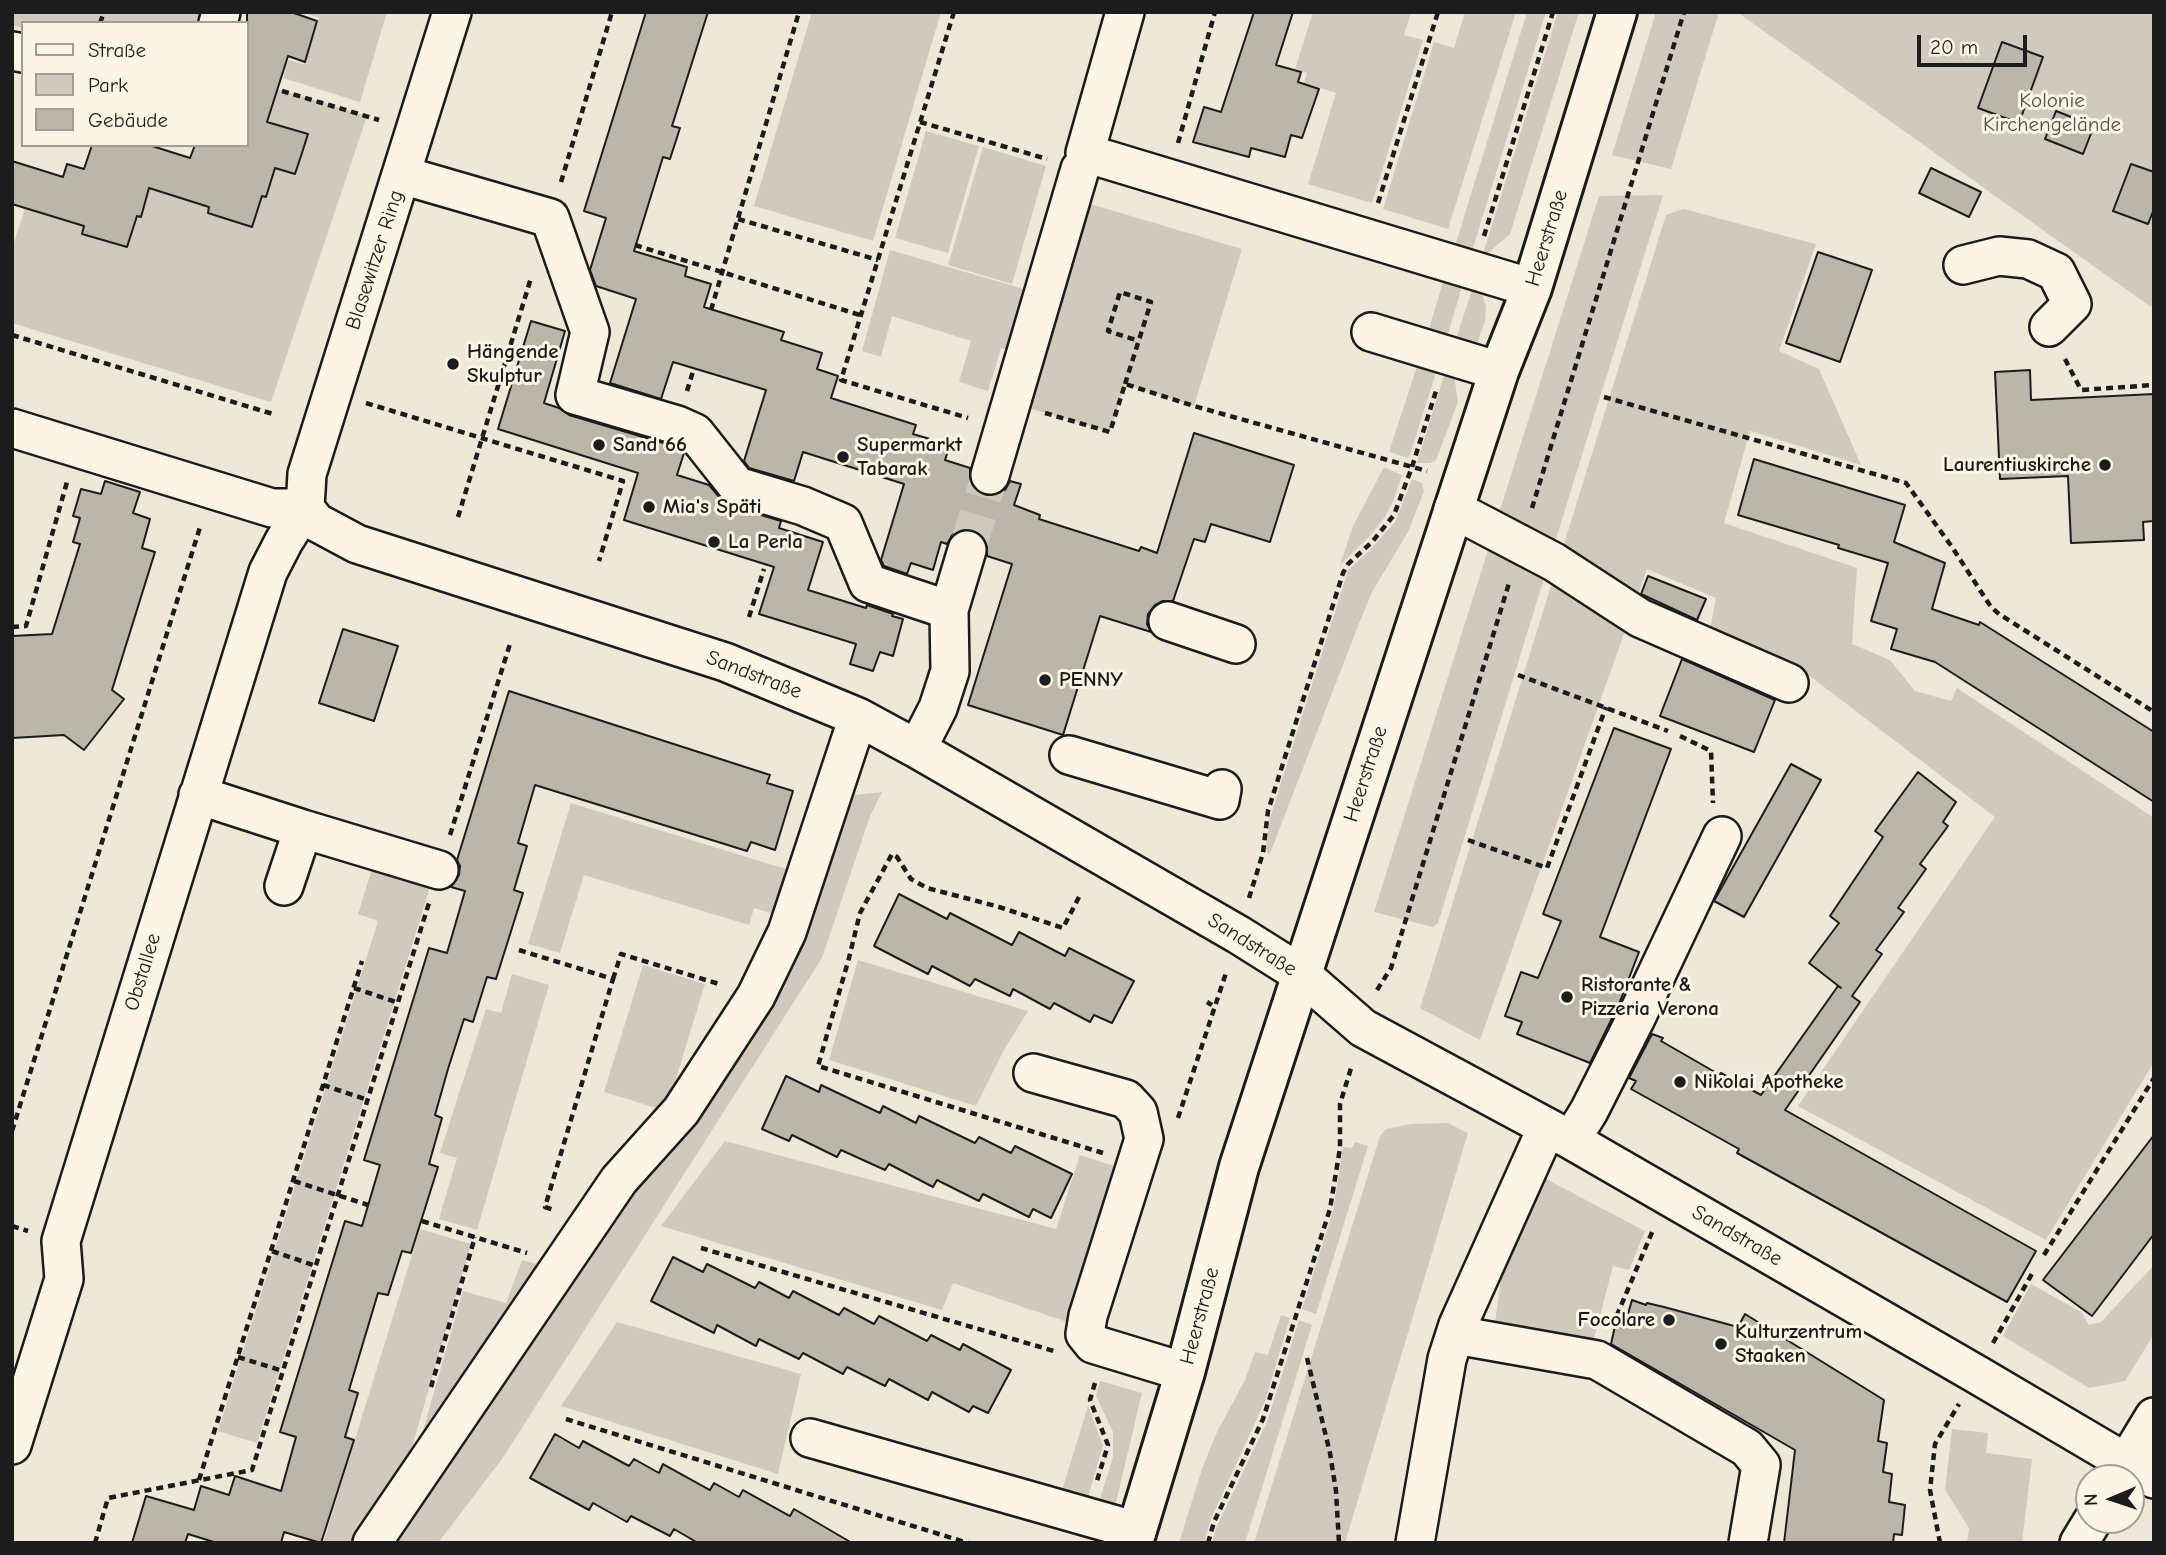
<!DOCTYPE html>
<html>
<head>
<meta charset="utf-8">
<style>
	body { margin:0 }
	#map { position:relative; width:2166px; height:1555px; overflow:hidden; background:#eee8d9; font-family:"Comic Neue",sans-serif }
	canvas { display:block }
	.frame { position:absolute; inset:0; border:14px solid #1c1c1c; pointer-events:none }
	.legend { position:absolute; left:21px; top:21px; width:228px; height:126px; box-sizing:border-box; background:#fcf5e5; border:2px solid #a29e95; margin:0; padding:9px 12px; list-style:none; font-size:21px; color:#1c1c1c }
	.legend li { display:flex; align-items:center; gap:14px; height:35px }
	.legend b { width:35px; border:2px solid #a29e95 }
	.north { position:absolute; left:2075px; top:1464px; width:70px; height:70px; box-sizing:border-box; background:#fcf5e5; border:2px solid #a29e95; border-radius:50%; rotate:268deg; font-size:19px; font-weight:700; line-height:28px; text-align:center; color:#1c1c1c }
	.north::after { content:''; display:block; margin:auto; width:24px; height:32px; background:#1c1c1c; clip-path:polygon(50% 0,100% 100%,50% 72%,0 100%) }
	.scale { position:absolute; left:1917px; top:35px; width:110px; height:32px; box-sizing:border-box; border:4px solid #1c1c1c; border-top:0; padding-left:9px; font-size:21px; line-height:24px; white-space:nowrap; color:#1c1c1c; -webkit-text-stroke:5px #fcf5e5; paint-order:stroke }
</style>
</head>
<body>
<div id="map">
<canvas width="2166" height="1555"></canvas>
<div class="frame"></div>
<ul class="legend">
<li><b style="height:9px;background:#fcf5e5"></b>Straße</li>
<li><b style="height:19px;background:#cfcabd"></b>Park</li>
<li><b style="height:19px;background:#bab6aa"></b>Gebäude</li>
</ul>
<div class="north">N</div>
<div class="scale">20 m</div>
</div>
<script>
const ctx = document.querySelector('canvas').getContext('2d');
ctx.lineJoin = 'round';
function paint(path, color) {
  ctx.fillStyle = color;
  ctx.fill(path, 'evenodd');
}
function poly(rows) {
  const path = new Path2D();
  for (const r of rows) {
    path.moveTo(r[0], r[1]);
    for (let i = 2; i < r.length; i += 2) path.lineTo(r[i], r[i + 1]);
  }
  return path;
}
function trace(path, color, width, dash) {
  ctx.strokeStyle = color;
  ctx.lineWidth = width;
  ctx.lineCap = dash ? 'butt' : 'round';
  ctx.setLineDash(dash || []);
  ctx.stroke(path);
}
function drawText(font, color, halo, rows, align = 'center') {
  ctx.font = font + ' "Comic Neue",sans-serif';
  ctx.lineWidth = 6;
  ctx.setLineDash([]);
  ctx.textBaseline = 'middle';
  ctx.strokeStyle = halo;
  ctx.fillStyle = color;
  for (const [text, x, y, turn = 0] of rows) {
    ctx.save();
    ctx.translate(x, y);
    ctx.rotate((+turn || 0) * Math.PI / 180);
    ctx.textAlign = isNaN(turn) ? turn : align;
    if (halo) ctx.strokeText(text, 0, 0);
    ctx.fillText(text, 0, 0);
    ctx.restore();
  }
}
paint(poly([
	[12,12,200,12,197,23,23,23,23,28,12,25],
	[309,12,387,12,360,102,283,78,288,60,304,64,319,18,309,14],
	[812,12,941,12,873,241,754,206],
	[1313,12,1411,12,1404,35,1423,40,1372,203,1308,184,1336,93,1304,83,1307,73,1295,69],
	[1465,12,1516,12,1448,229,1383,209,1434,42,1454,48],
	[1527,12,1546,12,1472,251,1455,246],
	[1558,12,1579,12,1510,234,1487,254,1483,254],
	[1656,12,1719,12,1671,169,1612,155],
	[1737,12,2154,12,2154,299,2151,307],
	[277,89,367,116,271,402,12,323,12,249,25,208,86,220,82,234,127,247,137,216,141,217,149,188,169,195,172,189,210,202,208,213,252,227,262,196,266,197,275,168,295,174,308,135,267,122],
	[926,131,979,146,948,253,895,238],
	[983,147,1046,166,1012,284,948,265],
	[1663,195,1554,545,1499,513,1599,196],
	[1087,203,1242,249,1194,406,1125,384,1110,432,1025,407],
	[1683,209,1816,244,1779,351,1819,369,1861,465,1750,431,1724,523,1857,568,1852,644,1890,660,1915,691,1951,701,1957,688,2154,818,2154,1062,2046,1240,1798,1106,1995,817,1794,664,1709,635,1716,598,1647,569,1480,1040,1420,1008,1666,215],
	[890,250,1034,292,1017,353,1001,348,988,391,959,382,971,341,892,316,881,357,862,351],
	[1446,272,1465,277,1444,347,1425,342],
	[1475,280,1478,281,1486,307,1485,321,1477,344,1462,351,1453,349],
	[1420,357,1439,363,1409,458,1389,452],
	[1445,372,1454,375,1458,402,1436,460,1430,463,1417,463],
	[1384,467,1402,475,1393,502,1385,517,1369,537,1340,565,1353,526],
	[1412,479,1422,483,1424,491,1408,532,1372,592,1358,626,1269,856,1266,849,1270,818,1348,570,1369,551,1395,522],
	[1500,548,1546,572,1438,923,1433,927,1374,912,1488,550],
	[882,792,870,816,822,958,502,1459,438,1543,383,1543,673,1132,844,796],
	[571,803,792,871,781,916,754,908,749,925,584,875,560,953,528,944],
	[372,869,430,887,257,1443,218,1431,378,921,358,914],
	[858,960,1028,1011,1005,1048,976,1106,829,1060],
	[643,965,705,984,666,1111,604,1092],
	[512,974,549,985,477,1230,439,1219,457,1158,440,1153,486,1009,501,1013],
	[1448,1123,1468,1133,1345,1543,1254,1543,1380,1136,1386,1129,1411,1124],
	[725,1141,1056,1229,1080,1155,1120,1168,1067,1322,953,1283,942,1310,661,1226],
	[1355,1142,1368,1146,1316,1314,1302,1309,1333,1211,1343,1147,1352,1148],
	[1546,1179,1645,1231,1629,1270,1613,1266,1591,1350,1494,1330,1502,1272,1539,1182],
	[420,1229,471,1244,400,1488,363,1543,323,1543],
	[522,1260,545,1266,409,1479,463,1291,506,1303],
	[2154,1265,2154,1334,2125,1381,2089,1388,2003,1336,2031,1284,2081,1312,2089,1325,2101,1322],
	[1281,1315,1290,1318,1265,1401,1211,1519,1204,1543,1179,1543,1202,1469,1217,1432,1245,1380,1255,1352,1268,1355],
	[1299,1320,1312,1325,1245,1543,1212,1543,1216,1528,1267,1422],
	[617,1322,801,1374,778,1474,561,1406],
	[1100,1381,1142,1393,1113,1515,1095,1515,1113,1457,1113,1432,1096,1396],
	[1088,1406,1103,1445,1085,1508,1060,1497],
	[1952,1429,1988,1433,1986,1453,2032,1459,2022,1543,1967,1543,1969,1528,1945,1490]
]), '#cfcabd');
const building = poly([
	[247,12,291,12,317,21,305,62,288,56,267,122,308,134,301,156,295,174,275,168,266,197,262,196,252,227,208,213,209,207,149,188,141,217,137,216,127,247,82,234,84,226,12,204,12,161,63,177,67,164,84,169,92,145,149,145,190,158,195,145,247,145,247,12],
	[646,12,708,12,672,126,680,128,670,159,663,157,634,251,687,267,685,276,711,284,704,307,784,332,781,340,822,353,817,369,838,376,831,398,916,425,913,434,950,445,945,460,970,468,970,481,974,489,983,495,996,495,1005,490,1010,481,1021,484,1014,505,1040,515,1039,519,1139,551,1141,547,1157,553,1194,433,1294,465,1270,542,1211,524,1205,542,1194,539,1173,601,1163,601,1155,605,1148,614,1147,624,1151,632,1100,616,1063,735,968,705,1012,564,987,556,987,545,982,535,974,530,963,529,953,534,947,544,941,542,933,570,911,563,907,574,884,566,881,560,904,484,803,452,794,481,749,468,744,461,766,390,673,362,661,399,610,383,636,299,596,286,590,270,606,218,584,211,646,12],
	[1254,12,1293,12,1276,65,1301,72,1298,82,1319,89,1302,138,1291,135,1285,157,1251,148,1249,157,1193,142,1204,107,1221,112,1254,12],
	[2002,42,2043,57,2019,123,1978,108,2002,42],
	[2056,111,2094,126,2083,154,2045,139,2056,111],
	[2131,164,2154,172,2154,209,2148,224,2113,211,2131,164],
	[1931,168,1981,192,1969,217,1919,193,1931,168],
	[1818,252,1872,270,1840,362,1786,343,1818,252],
	[531,321,565,331,544,403,559,408,569,415,670,445,682,450,684,453,677,475,709,485,721,499,731,506,781,521,779,528,823,542,808,590,866,608,867,605,893,614,892,616,903,619,893,656,880,652,873,671,850,664,856,644,759,614,774,567,624,520,638,473,498,429,531,321],
	[2030,370,2031,400,2154,394,2154,521,2143,522,2144,540,2071,543,2068,476,2000,479,1995,372,2030,370],
	[1754,459,1905,505,1894,542,1945,563,1932,609,1979,625,1980,622,2154,732,2154,802,1935,662,1891,649,1897,629,1871,621,1888,563,1838,548,1839,545,1738,515,1754,459],
	[105,481,140,492,133,513,150,519,142,548,155,552,112,690,124,699,84,750,64,735,12,738,12,636,52,634,80,544,73,542,80,518,73,516,81,489,101,494,105,481],
	[1648,576,1706,599,1697,620,1641,594,1648,576],
	[343,629,398,646,374,721,319,703,343,629],
	[1682,659,1775,700,1754,752,1660,716,1682,659],
	[509,691,770,775,767,783,793,791,775,850,751,842,747,851,535,785,518,843,527,846,514,890,523,893,496,979,487,977,473,1022,464,1019,448,1069,435,1115,442,1118,429,1164,438,1167,411,1253,402,1251,388,1295,378,1293,349,1390,358,1393,345,1437,354,1440,321,1543,284,1532,281,1543,217,1543,188,1534,185,1543,132,1543,146,1496,194,1510,201,1486,229,1495,235,1476,281,1491,296,1437,280,1432,345,1221,362,1226,380,1165,364,1160,429,948,447,953,465,891,451,887,459,875,460,866,457,860,509,691],
	[1614,728,1671,749,1600,937,1639,952,1619,1004,1590,1063,1517,1034,1522,1022,1505,1016,1521,972,1538,978,1561,921,1543,914,1614,728],
	[1791,764,1821,780,1744,917,1714,901,1791,764],
	[1918,772,1956,802,1943,822,1948,826,1920,864,1926,869,1898,908,1904,912,1876,950,1882,954,1852,996,1860,1002,1785,1110,2036,1251,2007,1302,1737,1153,1739,1149,1631,1089,1636,1081,1629,1078,1652,1034,1663,1038,1661,1041,1720,1075,1721,1073,1761,1095,1838,986,1841,988,1809,963,1839,923,1830,916,1883,837,1875,831,1918,772],
	[899,894,947,919,950,913,1012,945,1019,932,1065,956,1069,948,1134,981,1112,1023,1094,1015,1090,1022,1054,1003,1050,1009,1013,989,1010,996,975,979,970,986,932,966,928,974,874,946,899,894],
	[786,1076,819,1092,821,1085,880,1113,883,1106,916,1123,919,1116,975,1143,979,1137,1011,1153,1015,1146,1072,1174,1051,1218,1033,1209,1029,1217,983,1194,979,1201,937,1180,933,1187,889,1164,885,1170,841,1150,837,1157,792,1135,789,1141,762,1129,786,1076],
	[2154,1135,2154,1234,2092,1316,2043,1280,2154,1135],
	[673,1257,703,1272,707,1264,755,1288,759,1282,789,1298,793,1291,839,1315,844,1308,874,1324,879,1316,927,1341,931,1335,960,1350,963,1344,1011,1370,988,1413,973,1406,969,1412,932,1392,928,1400,889,1379,885,1386,847,1367,843,1374,803,1353,799,1359,759,1339,756,1346,717,1325,714,1333,651,1301,673,1257],
	[1632,1300,1646,1305,1647,1303,1664,1307,1738,1327,1745,1314,1884,1400,1878,1441,1887,1443,1883,1472,1892,1474,1889,1502,1905,1505,1902,1535,1894,1534,1893,1543,1784,1543,1795,1450,1611,1344,1615,1326,1624,1328,1632,1300],
	[555,1434,579,1448,583,1441,629,1466,634,1459,659,1473,663,1464,710,1490,714,1483,739,1497,743,1490,790,1516,794,1509,852,1543,698,1543,674,1529,670,1536,631,1516,627,1522,593,1503,589,1510,530,1478,555,1434]
]);
paint(building, '#bab6aa');
trace(building, '#1c1c1c', 2);
trace(poly([
	[967,550,990,475]
]), '#cec9bd', 37, [37, 18]);
const minor = poly([
	[1125,12,1085,153,1532,288],
	[218,23,221,12],
	[12,51,23,53],
	[402,175,550,218,590,332,575,395,677,425,695,433,737,486,803,506,843,523,868,583,949,610],
	[1963,265,1999,256,2028,259,2056,272,2072,304,2049,327],
	[1371,332,1499,371],
	[12,428,272,508,305,508],
	[990,475,1080,169],
	[305,508,316,522,357,544,725,662,858,717,917,749,1239,935,1301,974,1363,1028,1571,1140,1976,1374,2154,1479],
	[1453,509,1554,562,1640,618,1789,683],
	[1168,621,1236,644],
	[917,749,938,708,950,671,949,610,967,550],
	[1069,755,1220,800,1222,789],
	[198,795,303,829,284,886],
	[303,829,439,870],
	[1033,1073,1126,1099,1138,1112,1144,1139,1088,1316,1085,1334,1093,1344,1185,1372],
	[1571,1140,1589,1111,1635,1020,1722,836],
	[1456,1335,1597,1360,1747,1448,1761,1465,1748,1543],
	[810,1438,1137,1531],
	[12,1445,64,1279,61,1241,268,572,284,541,305,508,307,474,452,12],
	[2117,1478,2154,1417],
	[372,1543,619,1180,681,1111,756,996,787,932,858,717],
	[1415,1543,1447,1359,1458,1325,1547,1127],
	[2079,1543,2093,1520]
]);
const major = poly([
	[1133,1543,1185,1372,1239,1167,1499,371,1532,288,1617,12]
]);
trace(minor, '#1c1c1c', 42);
trace(major, '#1c1c1c', 44);
trace(poly([
	[954,12,841,380,968,418],
	[100,23,104,12],
	[282,91,379,120],
	[920,122,1047,159],
	[1178,143,1215,12],
	[561,182,612,12],
	[1378,203,1438,12],
	[738,219,878,260],
	[1484,236,1553,12],
	[635,245,860,315],
	[711,310,799,12],
	[12,335,273,414],
	[2065,359,2081,390,2154,385],
	[1125,384,1151,302,1120,292,1108,331,1139,341],
	[687,391,694,368],
	[1604,397,1906,483,1952,547,1991,607,1999,614,2154,712],
	[366,403,623,481,599,561],
	[1045,413,1110,432,1125,384,1194,406,1427,471],
	[1532,508,1684,12],
	[458,517,531,278],
	[749,617,764,569],
	[12,627,26,626,67,482],
	[1518,675,1668,731],
	[1680,736,1711,751,1713,803],
	[450,835,510,644],
	[1468,840,1547,868,1606,707],
	[1079,897,1063,928,996,906,927,888,911,879,897,857,892,854,860,913,849,958,818,1066,1103,1153],
	[1249,898,1263,853,1268,811,1343,573,1348,564,1372,542,1394,515,1412,467,1436,391],
	[519,950,613,979,545,1207,554,1210],
	[613,979,621,954,719,984],
	[354,988,399,1003],
	[1377,990,1391,968,1510,580],
	[1207,1002,1212,1005],
	[323,1085,368,1100],
	[1178,1118,1227,970],
	[12,1131,201,524],
	[294,1181,368,1205],
	[422,1221,527,1253],
	[12,1226,28,1231],
	[701,1248,1054,1351],
	[272,1251,316,1266],
	[2044,1255,2154,1078],
	[1612,1327,1653,1230],
	[1993,1343,2033,1272],
	[238,1357,283,1371],
	[1307,1358,1330,1453,1336,1491,1339,1543],
	[1095,1383,1090,1400,1108,1445,1096,1484],
	[431,1387,475,1237],
	[566,1419,968,1543],
	[199,1480,362,961],
	[95,1543,108,1498,252,1470,429,903],
	[1208,1543,1214,1522,1263,1419,1330,1209,1340,1148,1340,1104,1352,1065],
	[1940,1543,1930,1490,1935,1444,1959,1404]
]), '#1c1c1c', 4.5, [7, 5]);
trace(minor, '#fcf5e5', 37);
trace(major, '#fcf5e5', 38);
for (const [x, y, r, color] of [
	[453,364,7,"#1c1c1c"],
	[599,445,7,"#1c1c1c"],
	[843,457,7,"#1c1c1c"],
	[2105,465,7,"#1c1c1c"],
	[649,507,7,"#1c1c1c"],
	[714,542,7,"#1c1c1c"],
	[1045,680,7,"#1c1c1c"],
	[1567,997,7,"#1c1c1c"],
	[1680,1082,7,"#1c1c1c"],
	[1669,1320,7,"#1c1c1c"],
	[1721,1344,7,"#1c1c1c"]
]) {
  const dot = new Path2D();
  dot.arc(x, y, r, 0, 2 * Math.PI);
  ctx.fillStyle = color;
  ctx.fill(dot);
  trace(dot, '#fcf5e5', 2.5);
}
drawText('21px', '#52504c', '#fcf5e5', [
	["Kolonie",2052,101],
	["Kirchengelände",2052,125]
]);
drawText('21px', '#1c1c1c', '#fcf5e5', [
	["Heerstraße",1547,238,-73],
	["Blasewitzer Ring",375,260,-72],
	["Sandstraße",754,675,21],
	["Heerstraße",1366,774,-72],
	["Sandstraße",1252,945,32],
	["Obstallee",143,972,-73],
	["Sandstraße",1737,1236,30],
	["Heerstraße",1200,1316,-75]
]);
drawText('bold 21px', '#1c1c1c', '#fcf5e5', [
	["Hängende",467,352],
	["Skulptur",467,376],
	["Sand 66",613,445],
	["Supermarkt",857,445],
	["Tabarak",857,469],
	["Laurentiuskirche",2091,465,"right"],
	["Mia's Späti",663,507],
	["La Perla",728,542],
	["PENNY",1059,680],
	["Ristorante &",1581,985],
	["Pizzeria Verona",1581,1009],
	["Nikolai Apotheke",1694,1082],
	["Focolare",1655,1320,"right"],
	["Kulturzentrum",1735,1332],
	["Staaken",1735,1356]
], 'left');
</script>
</body>
</html>
